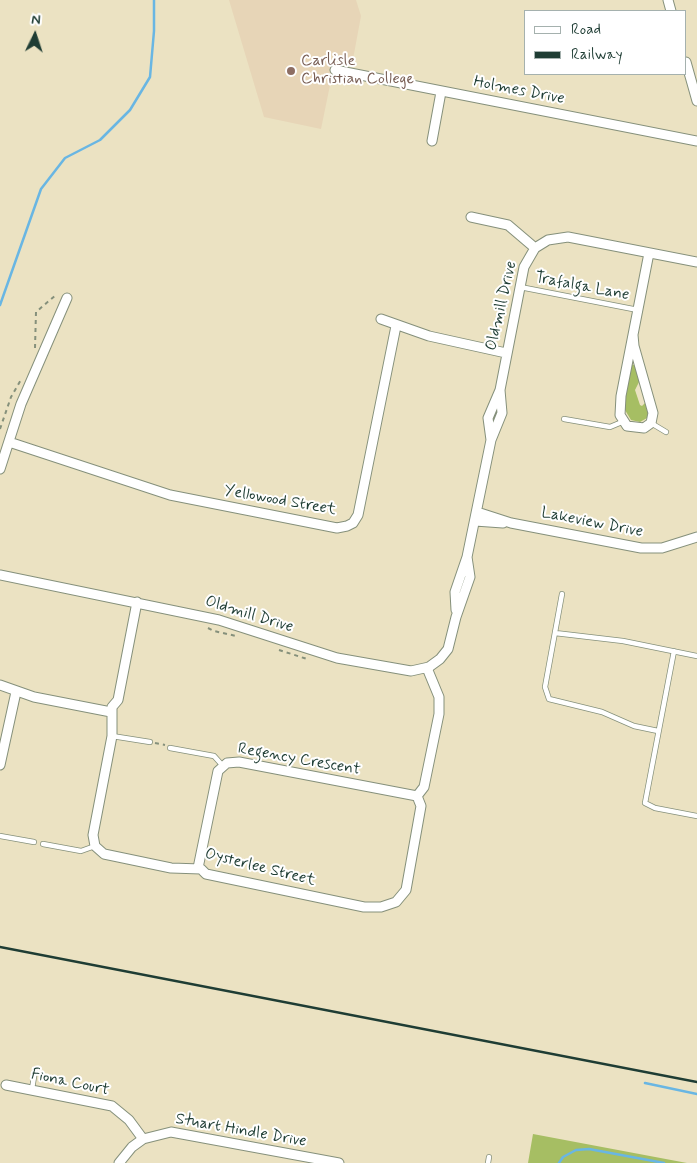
<!DOCTYPE html>
<html>
<head>
<meta charset="utf-8">
<style>
	body { margin:0 }
	#map { position:relative; width:697px; height:1163px; overflow:hidden; background:#ebe2c2; font-family:Mynerve,sans-serif }
	canvas { display:block }
	.legend { position:absolute; left:524px; top:10px; width:162px; height:65px; box-sizing:border-box; background:#fff; border:1px solid #a5b1ae; margin:0; padding:6px 9px; list-style:none; font-size:15px; color:#1f3d34 }
	.legend li { display:flex; align-items:center; gap:10px; height:25px }
	.legend b { width:25px; border:1px solid #a5b1ae }
	.north { position:absolute; left:10px; top:10px; width:50px; height:50px; -webkit-text-stroke:4px #fff; paint-order:stroke; rotate:4deg; font-size:14px; font-weight:700; line-height:20px; text-align:center; color:#1f3d34 }
	.north::after { content:''; display:block; margin:auto; width:18px; height:22px; background:#1f3d34; clip-path:polygon(50% 0,100% 100%,50% 72%,0 100%) }
</style>
</head>
<body>
<div id="map">
<canvas width="697" height="1163"></canvas>
<ul class="legend">
<li><b style="height:6px;background:#fff"></b>Road</li>
<li><b style="height:6px;background:#1f3d34"></b>Railway</li>
</ul>
<div class="north">N</div>
</div>
<script>
const ctx = document.querySelector('canvas').getContext('2d');
ctx.lineJoin = 'round';
function paint(path, color) {
  ctx.fillStyle = color;
  ctx.fill(path, 'evenodd');
}
function poly(rows) {
  const path = new Path2D();
  for (const r of rows) {
    path.moveTo(r[0], r[1]);
    for (let i = 2; i < r.length; i += 2) path.lineTo(r[i], r[i + 1]);
  }
  return path;
}
function trace(path, color, width, dash) {
  ctx.strokeStyle = color;
  ctx.lineWidth = width;
  ctx.lineCap = dash ? 'butt' : 'round';
  ctx.setLineDash(dash || []);
  ctx.stroke(path);
}
function drawText(font, color, halo, rows, align = 'center') {
  ctx.font = font + ' Mynerve,sans-serif';
  ctx.lineWidth = 4;
  ctx.setLineDash([]);
  ctx.textBaseline = 'middle';
  ctx.strokeStyle = halo;
  ctx.fillStyle = color;
  for (const [text, x, y, turn = 0] of rows) {
    ctx.save();
    ctx.translate(x, y);
    ctx.rotate((+turn || 0) * Math.PI / 180);
    ctx.textAlign = isNaN(turn) ? turn : align;
    if (halo) ctx.strokeText(text, 0, 0);
    ctx.fillText(text, 0, 0);
    ctx.restore();
  }
}
paint(poly([
	[229,0,356,0,361,16,353,59,336,56,321,129,264,117]
]), '#e7d5b7');
paint(poly([
	[631,364,636,366,640,380,635,390,640,405,642,406,646,402,649,410,647,418,640,422,631,420,625,410,624,399],
	[533,1134,687,1163,528,1163]
]), '#a6be63');
trace(poly([
	[0,305,41,189,65,158,100,140,130,110,150,77,154,31,154,0],
	[645,1083,697,1094],
	[559,1163,563,1157,576,1150,589,1149,664,1163]
]), '#69b6e3', 2.5);
const lane = poly([
	[520,287,638,310],
	[564,419,610,427,622,422],
	[651,423,666,432],
	[562,594,545,687,549,699,602,712,634,726,658,731],
	[555,633,623,641,697,656],
	[674,651,645,803,655,808,697,816],
	[112,736,150,742],
	[170,748,214,756,223,766],
	[0,836,34,842],
	[43,844,81,851,95,846],
	[32,1089,35,1071],
	[488,1163,489,1157]
]);
const street = poly([
	[668,0,671,11],
	[686,62,697,101],
	[335,70,697,141],
	[432,141,441,92],
	[471,217,508,225,535,248],
	[381,319,429,336,506,353],
	[633,335,634,346,653,413,651,423,644,428,627,426,620,415,621,396,649,253],
	[491,440,488,418,500,390,524,267,535,248,548,240,568,237,697,262],
	[9,442,170,495,337,528,347,526,353,523,358,515,396,326],
	[0,469,21,404,67,298],
	[477,512,511,523,641,548,662,548,697,537],
	[475,521,503,523],
	[0,575,219,620,337,658,411,671,429,667,440,659,448,649,456,617,470,577,467,557],
	[137,602,118,700,112,707,112,736,93,835,95,846,104,854,171,868,201,869,206,874,364,907,381,907,396,902,406,890,421,806,417,796,424,787,439,714,439,697,427,668],
	[456,610,455,592,467,557,491,440,502,413,500,390],
	[0,685,34,697,111,712],
	[0,765,16,692],
	[198,868,218,771,227,763,239,762,417,796],
	[6,1085,112,1106,129,1120,143,1139],
	[119,1163,132,1147,143,1139,171,1132,339,1163]
]);
trace(lane, '#85907b', 6);
trace(street, '#85907b', 11);
trace(poly([
	[35,348,36,312,57,294],
	[0,429,11,397,22,378],
	[208,628,214,631,236,636],
	[279,650,307,659],
	[155,743,165,745]
]), '#85907b', 2, [4, 4]);
trace(lane, '#fff', 4.5);
trace(street, '#fff', 9);
trace(poly([
	[0,947,697,1082]
]), '#1f3d34', 2.5);
for (const [x, y, r, color] of [
	[291,71,5,"#8d6e63"]
]) {
  const dot = new Path2D();
  dot.arc(x, y, r, 0, 2 * Math.PI);
  ctx.fillStyle = color;
  ctx.fill(dot);
  trace(dot, '#fff', 2);
}
drawText('16px', '#785e54', '#fff', [
	["Carlisle",301,62],
	["Christian College",301,80]
], 'left');
drawText('16px', '#1f3d34', '#fff', [
	["Holmes Drive",519,91,11],
	["Trafalga Lane",582,287,11],
	["Oldmill Drive",502,306,-77],
	["Yellowood Street",280,501,10],
	["Lakeview Drive",592,523,11],
	["Oldmill Drive",249,615,17],
	["Regency Crescent",299,760,10],
	["Oysterlee Street",260,868,14],
	["Fiona Court",70,1083,12],
	["Stuart Hindle Drive",241,1131,10]
]);
</script>
</body>
</html>
